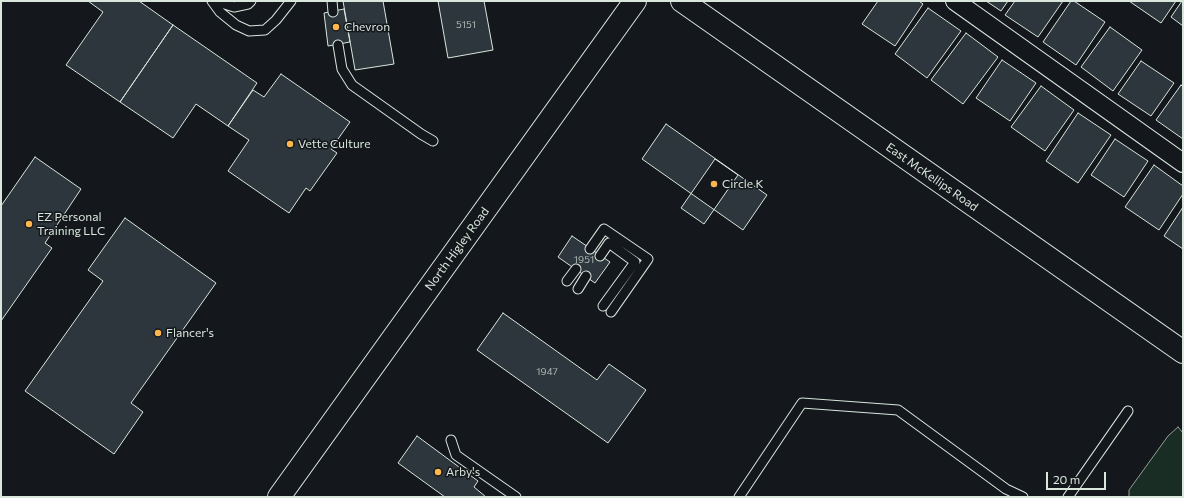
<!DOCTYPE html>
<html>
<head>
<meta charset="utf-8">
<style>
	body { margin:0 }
	#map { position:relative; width:1184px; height:498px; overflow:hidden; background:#14181c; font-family:Commissioner,sans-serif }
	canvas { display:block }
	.frame { position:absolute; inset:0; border:2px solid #d8e6dc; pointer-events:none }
	.scale { position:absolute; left:1046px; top:472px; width:60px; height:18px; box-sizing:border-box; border:2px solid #d8e6dc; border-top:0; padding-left:5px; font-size:12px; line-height:14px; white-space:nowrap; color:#d8e6dc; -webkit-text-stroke:3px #14181c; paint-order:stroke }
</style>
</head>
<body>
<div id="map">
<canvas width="1184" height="498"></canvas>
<div class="frame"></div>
<div class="scale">20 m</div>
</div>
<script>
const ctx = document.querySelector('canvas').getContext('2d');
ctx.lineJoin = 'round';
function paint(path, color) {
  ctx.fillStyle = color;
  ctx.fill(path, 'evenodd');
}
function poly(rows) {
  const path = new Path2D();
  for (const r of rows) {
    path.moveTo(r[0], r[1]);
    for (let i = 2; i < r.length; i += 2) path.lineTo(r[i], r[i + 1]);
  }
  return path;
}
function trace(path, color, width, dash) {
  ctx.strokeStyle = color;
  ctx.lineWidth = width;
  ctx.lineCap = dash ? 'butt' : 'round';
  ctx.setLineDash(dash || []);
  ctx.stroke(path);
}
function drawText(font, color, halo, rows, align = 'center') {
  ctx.font = font + ' Commissioner,sans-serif';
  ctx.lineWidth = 3;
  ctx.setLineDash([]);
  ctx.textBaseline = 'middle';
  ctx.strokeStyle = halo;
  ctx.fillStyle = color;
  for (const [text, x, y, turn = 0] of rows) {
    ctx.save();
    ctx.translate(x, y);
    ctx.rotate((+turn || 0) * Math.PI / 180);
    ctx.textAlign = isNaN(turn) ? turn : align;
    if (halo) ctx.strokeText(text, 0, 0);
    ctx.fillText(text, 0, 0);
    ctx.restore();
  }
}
const green = poly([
	[1178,427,1183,433,1183,497,1129,497,1129,490,1168,436,1178,427]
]);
paint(green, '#1a2d24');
trace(green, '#939e99', 1);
const building = poly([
	[88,1,139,1,173,25,120,102,66,65,103,12,88,1],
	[343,1,383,1,394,64,355,70,343,1],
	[438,1,484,1,493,50,448,58,438,1],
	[878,1,919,1,923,4,895,46,862,24,878,1],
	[986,1,1008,1,1001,11,986,1],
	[1015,1,1063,1,1038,37,1005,15,1015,1],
	[1071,1,1074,1,1105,22,1076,65,1043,42,1071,1],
	[1129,1,1176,1,1161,23,1129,1],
	[1182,1,1183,1,1183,26,1171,17,1182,1],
	[928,8,961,31,927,78,895,54,928,8],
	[344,9,350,42,328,46,324,13,344,9],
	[173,25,257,83,228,126,196,104,173,138,120,102,173,25],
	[1110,27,1142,50,1113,91,1081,67,1110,27],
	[966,33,998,57,963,104,931,80,966,33],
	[1002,60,1036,83,1010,121,976,98,1002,60],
	[1141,61,1174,83,1151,116,1118,94,1141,61],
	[281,74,350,122,331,149,337,153,310,191,306,188,289,213,228,171,249,140,228,126,253,90,264,97,281,74],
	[1181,85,1183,87,1183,139,1156,120,1181,85],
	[1041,86,1074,110,1045,151,1011,127,1041,86],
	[1078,113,1111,135,1078,183,1046,161,1078,113],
	[666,124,767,195,743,230,642,159,666,124],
	[1115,139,1148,161,1124,197,1091,175,1115,139],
	[35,157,81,189,45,243,52,248,1,321,1,206,35,157],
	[715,159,738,175,704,224,681,208,715,159],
	[1154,165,1183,186,1183,194,1159,230,1125,207,1154,165],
	[1183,207,1183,249,1164,236,1183,207],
	[125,218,216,283,131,403,143,412,114,454,25,391,103,281,88,270,125,218],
	[572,236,610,262,595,283,558,257,572,236],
	[503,313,597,380,609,364,646,390,608,443,477,350,503,313],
	[417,436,478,481,474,487,486,497,445,497,398,463,417,436]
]);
paint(building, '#2c363c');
trace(building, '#d8e6dc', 1);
const lane = poly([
	[212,1,220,12,236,25,249,31,265,30,276,20,291,1],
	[215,1,234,7,248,4,251,1],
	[332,1,333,12],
	[338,45,342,69,352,85,421,134,433,141],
	[590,249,604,229,648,259,611,312],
	[600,256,609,243,635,262,603,306],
	[567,281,576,269],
	[578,289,586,276],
	[451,440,456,455,516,497],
	[739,497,802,403,898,410,1006,489,1023,497],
	[1068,497,1128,411]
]);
const street = poly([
	[955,1,1183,163]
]);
const secondary = poly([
	[279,497,635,1]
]);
const primary = poly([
	[682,1,1183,352]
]);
trace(lane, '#d8e6dc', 11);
trace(street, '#d8e6dc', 20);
trace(secondary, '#d8e6dc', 24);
trace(primary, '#d8e6dc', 24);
trace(lane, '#14181c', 9);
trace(street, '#14181c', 18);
trace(secondary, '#14181c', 22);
trace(primary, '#14181c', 22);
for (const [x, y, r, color] of [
	[336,27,4,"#ffb74d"],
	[290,144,4,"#ffb74d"],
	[714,184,4,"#ffb74d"],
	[29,224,4,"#ffb74d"],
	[158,333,4,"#ffb74d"],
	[438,472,4,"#ffb74d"]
]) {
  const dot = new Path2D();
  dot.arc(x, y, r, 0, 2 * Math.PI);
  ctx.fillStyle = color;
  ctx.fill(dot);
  trace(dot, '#14181c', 1.5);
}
drawText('10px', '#adbab4', null, [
	["5151",466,25],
	["1951",584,260],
	["1947",547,372]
]);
drawText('12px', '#d8e6dc', '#14181c', [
	["Chevron",344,27],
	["Vette Culture",298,144],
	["Circle K",722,184],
	["EZ Personal",37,217],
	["Training LLC",37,231],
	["Flancer's",166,333],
	["Arby's",446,472]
], 'left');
drawText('12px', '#d8e6dc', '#14181c', [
	["East McKellips Road",932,177,35],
	["North Higley Road",457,249,-54]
]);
</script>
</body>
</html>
